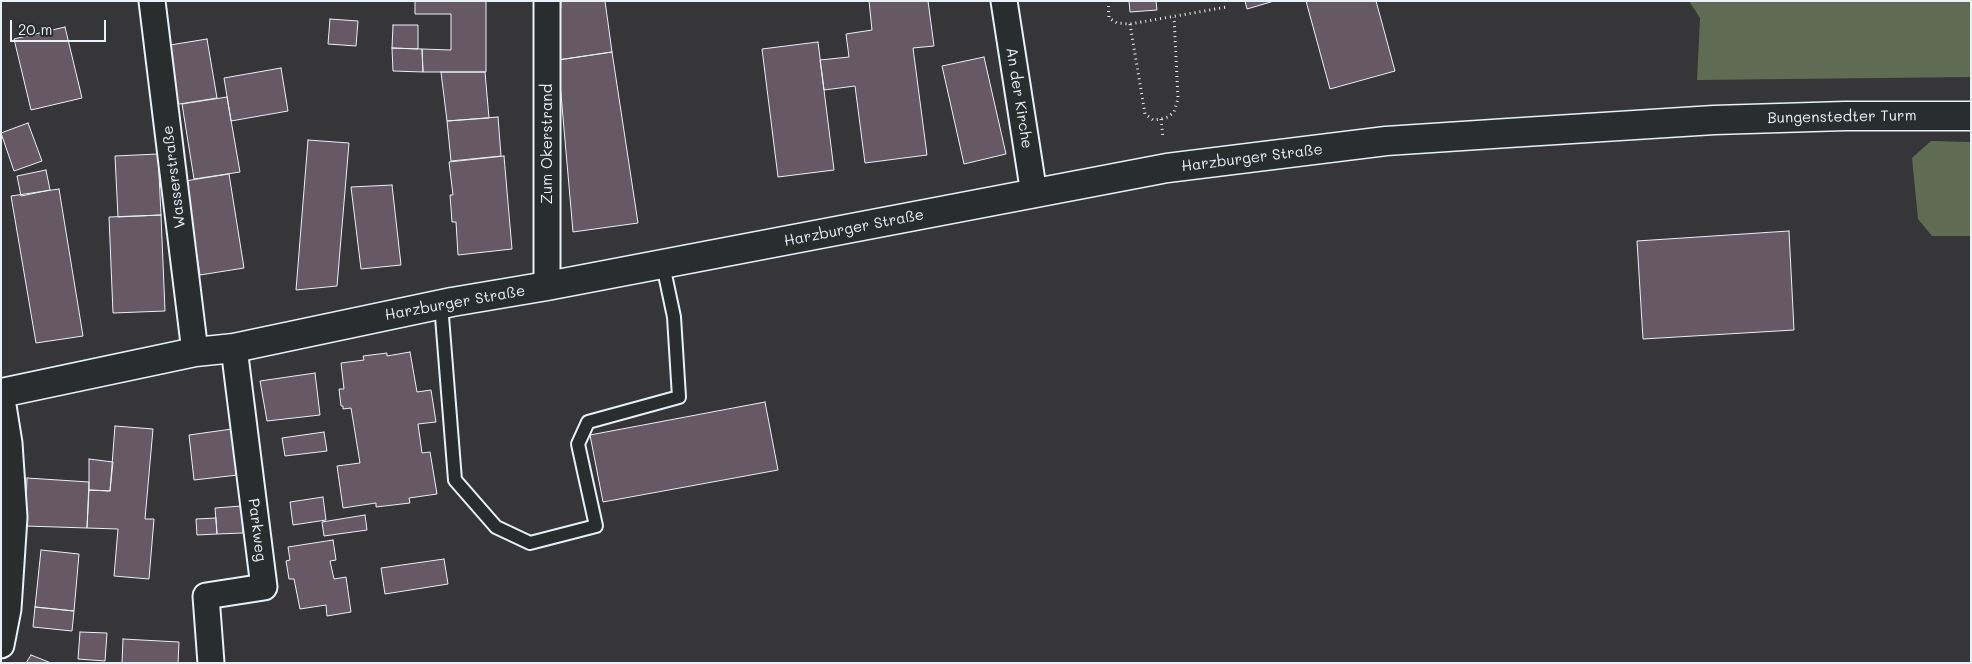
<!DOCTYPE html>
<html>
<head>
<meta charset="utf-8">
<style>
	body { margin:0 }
	#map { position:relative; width:1972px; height:664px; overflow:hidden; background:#363639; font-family:Mali,sans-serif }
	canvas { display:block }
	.frame { position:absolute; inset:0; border:2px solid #e8f1f8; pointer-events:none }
	.scale { position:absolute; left:10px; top:20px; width:96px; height:22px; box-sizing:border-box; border:2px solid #e8f1f8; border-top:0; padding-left:6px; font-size:15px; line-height:18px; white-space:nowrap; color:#e8f1f8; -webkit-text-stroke:4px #2a2d2e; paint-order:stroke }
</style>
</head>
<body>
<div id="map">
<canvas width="1972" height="664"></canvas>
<div class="frame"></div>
<div class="scale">20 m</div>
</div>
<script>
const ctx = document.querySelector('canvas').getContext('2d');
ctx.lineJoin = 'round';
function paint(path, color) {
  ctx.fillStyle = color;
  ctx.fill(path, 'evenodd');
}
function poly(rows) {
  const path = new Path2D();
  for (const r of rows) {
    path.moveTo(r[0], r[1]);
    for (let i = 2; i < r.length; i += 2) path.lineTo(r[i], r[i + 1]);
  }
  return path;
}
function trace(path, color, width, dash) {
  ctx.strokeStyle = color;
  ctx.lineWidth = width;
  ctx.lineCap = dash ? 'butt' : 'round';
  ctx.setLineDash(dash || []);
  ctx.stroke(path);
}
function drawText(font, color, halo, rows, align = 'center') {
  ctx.font = font + ' Mali,sans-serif';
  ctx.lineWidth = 5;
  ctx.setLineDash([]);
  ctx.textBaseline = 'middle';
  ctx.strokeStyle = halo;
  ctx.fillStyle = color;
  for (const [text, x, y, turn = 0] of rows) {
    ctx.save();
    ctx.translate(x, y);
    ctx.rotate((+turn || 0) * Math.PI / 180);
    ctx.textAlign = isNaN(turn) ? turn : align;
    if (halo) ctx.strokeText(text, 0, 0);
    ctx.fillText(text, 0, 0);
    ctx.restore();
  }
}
paint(poly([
	[1689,1,1971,1,1971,77,1697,80,1700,18],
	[1931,141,1971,142,1971,236,1932,236,1918,219,1912,158]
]), '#5f6c53');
const building = poly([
	[415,1,486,1,486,72,423,72,422,49,451,50,451,14,415,14,415,1],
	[561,1,605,1,612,52,558,60,561,1],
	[869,1,928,1,934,46,913,48,927,155,865,163,855,86,824,90,820,60,849,57,846,34,872,30,869,1],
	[1129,1,1156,1,1157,10,1130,12,1129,1],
	[1245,1,1274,1,1247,9,1245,1],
	[1306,1,1376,1,1395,71,1330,89,1306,1],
	[330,19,358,21,356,46,328,44,330,19],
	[393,25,418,25,418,49,392,48,393,25],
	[65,27,82,98,31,110,14,39,65,27],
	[207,39,217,98,173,105,164,46,207,39],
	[818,42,834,170,778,177,762,49,818,42],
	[392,48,422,49,423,72,393,71,392,48],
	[612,52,638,223,573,232,558,60,612,52],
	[984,57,1006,154,964,164,942,66,984,57],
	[281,68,288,111,231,121,224,78,281,68],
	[441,72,485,72,489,118,447,121,441,72],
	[227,97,240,172,194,179,182,104,227,97],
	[498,117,501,156,451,161,447,121,498,117],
	[28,123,42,161,14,171,1,133,28,123],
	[308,140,349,143,337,286,296,290,308,140],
	[158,154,161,215,118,217,115,156,158,154],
	[504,156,512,249,458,255,456,222,452,222,450,195,453,195,449,162,504,156],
	[46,170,50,190,21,196,17,176,46,170],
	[229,174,244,268,200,275,185,181,229,174],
	[392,185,401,265,361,269,351,187,392,185],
	[59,189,83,336,36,343,11,196,59,189],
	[161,215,165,311,113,313,109,217,161,215],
	[1789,231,1794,330,1643,339,1637,241,1789,231],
	[410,352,417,392,431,390,436,422,418,424,422,453,430,452,437,494,409,498,410,503,376,507,376,503,343,508,337,466,360,463,351,408,343,409,343,406,341,406,339,389,344,389,341,363,364,360,363,356,387,353,387,356,410,352],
	[315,373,320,415,267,421,260,381,315,373],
	[765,402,778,470,603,502,590,435,765,402],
	[115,426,153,429,145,519,154,519,149,579,114,576,118,529,87,528,89,490,110,491,115,426],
	[232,429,234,446,241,445,238,475,194,480,189,435,232,429],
	[324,432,327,451,285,456,282,438,324,432],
	[89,459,113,462,110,491,89,490,89,459],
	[27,478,89,482,87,528,25,526,27,478],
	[323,497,326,520,293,525,290,502,323,497],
	[241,506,243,533,217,534,215,508,241,506],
	[365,515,367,530,324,536,322,522,365,515],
	[216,518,217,534,197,535,196,519,216,518],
	[333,540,336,560,330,561,334,579,346,577,351,612,327,616,326,605,300,609,294,579,289,579,286,561,290,560,288,547,333,540],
	[41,550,79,554,74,611,35,607,41,550],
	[444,559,448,584,385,594,381,568,444,559],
	[35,607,74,611,72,631,33,627,35,607],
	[80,632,107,633,105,661,78,659,80,632],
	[123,639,179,642,178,663,122,663,123,639],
	[31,655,51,663,26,663,31,655]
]);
paint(building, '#665865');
trace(building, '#e8f1f8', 1);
const lane = poly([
	[441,304,455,480,496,527,530,543,596,526,578,444,588,422,679,397,674,317,663,265]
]);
const street = poly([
	[152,1,195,352],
	[1004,1,1034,194],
	[547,286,547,1],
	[1,645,8,609,14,517,9,443,1,393],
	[211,663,206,596,264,587,234,348]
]);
const secondary = poly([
	[1,393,195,352,234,348,452,302,547,286,1167,168,1386,141,1508,133,1714,120,1845,116,1971,116]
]);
trace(lane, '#e8f1f8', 16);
trace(street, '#e8f1f8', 29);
trace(secondary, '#e8f1f8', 31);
trace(poly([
	[1108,1,1109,18,1117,23,1130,24,1227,7],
	[1130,24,1145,114,1153,120,1161,119,1168,117,1174,112,1178,99,1174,17],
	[1161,119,1163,138]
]), '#e8f1f8', 3, [1, 4]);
trace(lane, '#2a2d2e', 12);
trace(street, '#2a2d2e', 25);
trace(secondary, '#2a2d2e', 28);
drawText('15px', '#e8f1f8', '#2a2d2e', [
	["An der Kirche",1019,98,81],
	["Bungenstedter Turm",1842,117,-1],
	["Zum Okerstrand",547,144,-90],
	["Harzburger Straße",1252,158,-7],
	["Wasserstraße",174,177,-97],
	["Harzburger Straße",854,228,-11],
	["Harzburger Straße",455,303,-10],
	["Parkweg",257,530,83]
]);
</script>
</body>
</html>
